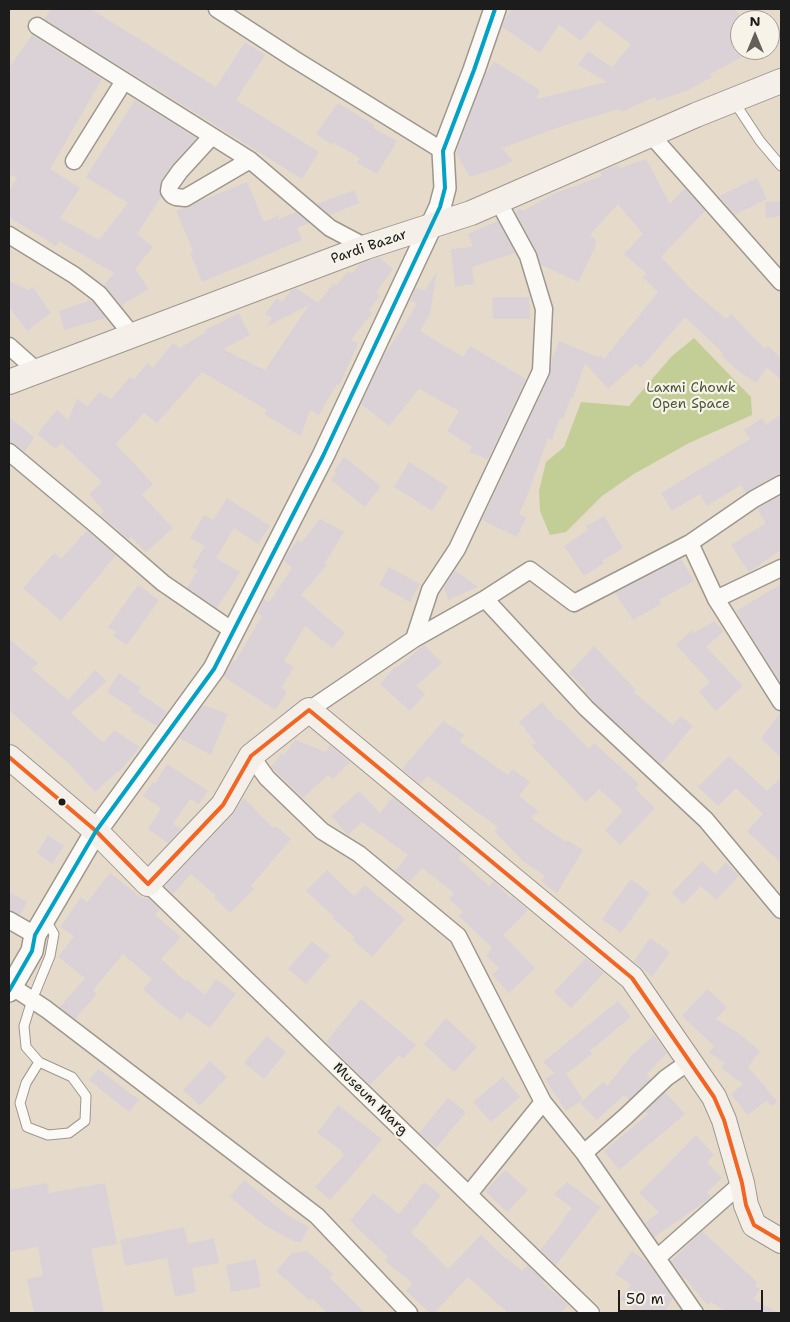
<!DOCTYPE html>
<html>
<head>
<meta charset="utf-8">
<style>
	body { margin:0 }
	#map { position:relative; width:790px; height:1322px; overflow:hidden; background:#e6dbcb; font-family:"Shantell Sans",sans-serif }
	canvas { display:block }
	.frame { position:absolute; inset:0; border:10px solid #1c1c1c; pointer-events:none }
	.north { position:absolute; left:730px; top:10px; width:50px; height:50px; box-sizing:border-box; background:#f7f3e8; border:1px solid #9f9d96; border-radius:50%; rotate:0deg; font-size:14px; font-weight:700; line-height:20px; text-align:center; color:#1c1c1c }
	.north::after { content:''; display:block; margin:auto; width:18px; height:22px; background:#635f59; clip-path:polygon(50% 0,100% 100%,50% 72%,0 100%) }
	.scale { position:absolute; left:618px; top:1290px; width:145px; height:22px; box-sizing:border-box; border:2px solid #1c1c1c; border-top:0; padding-left:6px; font-size:15px; line-height:18px; white-space:nowrap; color:#1c1c1c; -webkit-text-stroke:4px #f7f3e8; paint-order:stroke }
</style>
</head>
<body>
<div id="map">
<canvas width="790" height="1322"></canvas>
<div class="frame"></div>
<div class="north">N</div>
<div class="scale">50 m</div>
</div>
<script>
const ctx = document.querySelector('canvas').getContext('2d');
ctx.lineJoin = 'round';
function paint(path, color) {
  ctx.fillStyle = color;
  ctx.fill(path, 'evenodd');
}
function poly(rows) {
  const path = new Path2D();
  for (const r of rows) {
    path.moveTo(r[0], r[1]);
    for (let i = 2; i < r.length; i += 2) path.lineTo(r[i], r[i + 1]);
  }
  return path;
}
function trace(path, color, width, dash) {
  ctx.strokeStyle = color;
  ctx.lineWidth = width;
  ctx.lineCap = dash ? 'butt' : 'round';
  ctx.setLineDash(dash || []);
  ctx.stroke(path);
}
function drawText(font, color, halo, rows, align = 'center') {
  ctx.font = font + ' "Shantell Sans",sans-serif';
  ctx.lineWidth = 4.5;
  ctx.setLineDash([]);
  ctx.textBaseline = 'middle';
  ctx.strokeStyle = halo;
  ctx.fillStyle = color;
  for (const [text, x, y, turn = 0] of rows) {
    ctx.save();
    ctx.translate(x, y);
    ctx.rotate((+turn || 0) * Math.PI / 180);
    ctx.textAlign = isNaN(turn) ? turn : align;
    if (halo) ctx.strokeText(text, 0, 0);
    ctx.fillText(text, 0, 0);
    ctx.restore();
  }
}
paint(poly([
	[694,338,751,397,752,415,689,443,634,474,602,496,566,532,550,535,540,511,539,491,546,462,564,447,581,402,629,406,671,357]
]), '#c3ce97');
paint(poly([
	[51,9,91,9,216,87,245,42,265,55,236,100,319,152,302,179,44,19],
	[512,9,734,9,746,20,740,20,740,25,733,31,740,45,740,50,743,50,746,55,710,74,712,77,688,90,657,101,655,97,621,112,619,109,562,126,502,148,513,161,498,168,470,177,456,153,485,75,494,61,540,90,536,99,607,82,578,65,588,51,612,67,631,44,598,20,581,41,559,25,540,53,502,27,505,19],
	[32,35,102,79,50,169,80,188,60,218,99,240,128,203,86,177,135,100,196,138,173,164,162,179,159,190,161,197,137,234,153,247,135,269,149,289,126,302,122,306,104,285,114,273,59,241,56,246,9,217,9,191,17,178,9,174,9,68],
	[338,103,374,125,373,128,397,141,377,174,357,163,360,158,334,143,332,145,316,134],
	[646,159,670,204,685,188,705,211,661,257,692,290,726,319,731,314,765,349,768,346,781,358,781,380,767,367,756,383,737,370,721,355,723,353,685,317,641,368,636,364,608,389,585,363,573,398,571,397,563,419,560,418,552,440,548,438,527,496,519,514,526,518,517,537,482,520,550,375,552,359,559,341,598,357,600,355,604,359,658,292,643,277,647,274,624,254,643,234,618,204,590,235,596,240,596,245,578,282,541,265,537,251,516,213,519,208,523,211,553,194,602,176,600,172,603,170,618,165,620,168],
	[757,178,767,199,735,215,719,196],
	[247,182,264,222,280,215,277,220,296,212,309,223,297,228,302,240,202,282,190,253,193,251,176,211],
	[354,190,359,203,330,215,317,204],
	[781,201,781,216,766,218,765,202],
	[498,221,515,253,472,267,474,284,455,287,451,249,473,247,468,234],
	[379,257,393,269,376,292,380,296,369,310,372,313,351,340,358,343,339,386,337,384,319,415,310,410,301,436,264,414,267,410,202,372,157,423,144,413,116,444,153,484,142,495,173,528,146,552,131,537,129,540,100,515,104,511,89,494,102,482,61,443,56,449,37,434,57,410,68,420,77,399,88,406,99,392,111,399,130,377,134,380,147,363,153,368,173,343,180,348,206,332,205,330,239,313,250,335,223,349,265,370,309,305,266,327,272,318,265,314,277,298,282,302,291,290,296,288,318,303,334,283,337,285,348,271,352,274,360,264],
	[437,271,430,314,420,331,463,357,470,346,526,379,488,459,469,452,472,447,447,431,459,411,419,389,389,426,361,404,383,357,398,334,399,334,417,303,410,301,416,288,425,290],
	[9,281,29,290,33,287,51,313,27,331,9,307],
	[492,297,529,297,530,319,493,319],
	[91,300,106,318,64,330,59,311],
	[781,414,781,474,776,475,746,493,741,485,707,506,700,494,672,511,661,493,750,439,744,430,762,418,766,425],
	[9,417,34,437,25,452,15,444,9,442],
	[344,457,381,486,365,507,331,480,336,473,334,471],
	[409,462,448,487,432,511,394,487],
	[781,495,781,550,749,572,731,545,766,523,757,509],
	[227,498,270,526,258,544,234,528,216,558,240,572,217,608,187,588,198,570,192,567,205,546,190,538,204,515,213,520],
	[604,516,623,548,602,561,604,563,584,576,564,546,588,530,586,526],
	[320,519,344,532,325,563,327,565,301,595,345,633,332,648,305,626,284,661,294,667,281,688,287,692,275,710,224,677,233,660,236,660,262,616,257,613,264,599,269,602,292,568,284,561,289,551,298,540,301,543],
	[87,530,116,555,61,621,23,588,54,553,61,559],
	[681,559,694,581,659,600,661,604,633,620,615,593],
	[389,567,420,584,410,602,379,585],
	[455,570,478,587,448,600,444,588],
	[781,584,781,684,736,611],
	[138,585,159,600,127,645,113,636,116,632,108,627],
	[714,621,724,631,706,647,743,686,716,711,699,692,710,682,676,645,692,630,694,633],
	[9,639,38,663,32,669,68,700,95,670,107,681,71,713,100,740,104,742,114,730,140,747,119,772,118,771,95,792,69,764,9,710],
	[424,645,442,663,416,686,425,694,410,711,380,684,395,667,396,668],
	[594,646,636,690,634,692,673,725,681,716,693,726,661,764,593,701,584,692,586,690,569,673],
	[119,673,141,688,138,692,167,712,157,726,131,711,133,709,107,692],
	[542,702,558,721,560,719,589,749,594,743,639,784,635,789,655,808,620,845,605,830,623,811,599,789,586,802,532,746,536,743,519,722],
	[203,705,228,714,211,755,179,738],
	[781,712,781,758,761,738],
	[443,721,465,735,459,741,508,775,513,769,530,782,519,796,538,811,531,818,566,842,567,840,583,850,557,893,549,888,542,881,545,876,523,861,494,831,498,827,427,776,420,784,402,769],
	[295,740,326,752,330,745,350,762,333,779,328,775,303,798,271,767,282,753,284,755],
	[729,756,767,791,781,777,781,863,747,831,763,814,736,788,718,806,698,787],
	[167,764,208,791,199,804,190,799,173,824,181,829,168,843,148,829,161,808,143,796,153,782,155,784],
	[359,791,380,813,393,797,462,854,458,858,489,886,494,881,510,898,512,896,528,910,503,935,535,968,509,993,492,975,499,968,486,956,492,948,459,916,463,912,449,899,454,893,422,868,409,882,395,871,408,855,362,822,348,835,331,816],
	[244,798,273,828,276,826,291,839,251,886,254,889,230,913,214,897,216,896,191,874,173,894,165,886,233,814],
	[48,835,64,846,52,864,37,853],
	[702,861,715,874,726,862,739,876,716,900,701,886,683,904,672,893],
	[327,870,354,896,365,885,405,919,372,957,352,939,355,937,332,918,334,917,306,891],
	[110,873,143,899,147,897,160,909,155,915,181,937,161,959,185,981,186,979,205,995,216,979,236,994,210,1028,187,1012,181,1020,159,1004,143,989,152,979,123,954,93,990,97,994,75,1019,60,1007,85,978,58,957,74,936,60,927,81,897,87,902],
	[631,879,650,893,621,933,602,919],
	[9,892,27,902,20,915,9,910],
	[650,938,670,952,652,977,634,961],
	[312,941,330,956,306,984,288,969],
	[586,958,604,973,571,1008,554,992],
	[707,989,727,1007,716,1019,738,1033,760,1051,748,1067,777,1101,773,1106,766,1101,748,1115,731,1094,743,1084,721,1068,725,1063,709,1053,714,1046,682,1016],
	[361,999,416,1045,403,1059,399,1055,370,1085,326,1042],
	[618,1001,631,1017,590,1051,592,1054,566,1074,583,1099,566,1111,545,1079,555,1073,543,1062],
	[446,1018,477,1047,454,1072,424,1044],
	[654,1035,667,1053,646,1075,651,1079,630,1099,624,1095,597,1120,580,1103,603,1082,607,1086,632,1055],
	[267,1036,286,1052,264,1079,244,1063],
	[210,1061,227,1077,200,1106,183,1090],
	[98,1069,139,1100,129,1112,89,1080],
	[503,1077,520,1097,491,1122,473,1102],
	[665,1092,685,1114,619,1170,604,1151,648,1114,645,1112],
	[448,1098,466,1112,436,1148,419,1133],
	[338,1105,382,1139,354,1173,330,1200,315,1187,344,1155,341,1152,342,1151,317,1133],
	[696,1135,714,1155,707,1162,722,1178,707,1192,711,1197,708,1200,654,1237,645,1223,659,1212,639,1193],
	[505,1170,528,1190,507,1212,485,1191],
	[244,1180,287,1215,309,1227,301,1242,295,1242,264,1225,230,1197],
	[424,1182,441,1195,411,1233,428,1247,427,1248,448,1269,481,1235,506,1259,507,1258,522,1271,527,1265,544,1281,542,1282,568,1305,561,1313,508,1313,468,1277,434,1313,430,1313,406,1291,412,1283,385,1261,388,1257,350,1221,373,1193,399,1214],
	[567,1182,601,1207,556,1265,540,1250,564,1220,563,1219,572,1208,554,1194],
	[47,1183,49,1193,105,1183,117,1244,91,1249,104,1313,34,1313,27,1279,43,1276,38,1247,9,1252,9,1190],
	[184,1227,188,1244,214,1238,219,1263,192,1268,196,1292,175,1297,167,1258,125,1266,120,1240],
	[702,1231,757,1282,755,1286,760,1289,753,1299,779,1313,728,1313,711,1302,707,1305,685,1278,684,1279,671,1261],
	[307,1251,333,1274,330,1278,365,1313,327,1313,312,1298,310,1301,276,1271,292,1253],
	[632,1251,648,1263,673,1298,664,1313,638,1313,620,1299,631,1285,615,1274],
	[256,1259,261,1287,231,1292,226,1265]
]), '#dad2d7');
const service = poly([
	[733,100,760,141,781,166],
	[39,1062,26,1083,20,1103,27,1127,48,1135,69,1133,85,1121,86,1096,72,1077,39,1062,26,1047,24,1026,32,1000,50,956,54,934,45,919]
]);
const minor = poly([
	[217,9,294,59,443,151],
	[37,26,250,160,330,228,366,247],
	[651,135,781,282],
	[212,136,180,171,170,185,169,191,172,195,176,197,185,198,250,160],
	[74,161,124,81],
	[9,235,74,275,99,294,133,336],
	[9,346,37,371],
	[9,452,95,524,163,583,233,631],
	[690,543,754,499,781,484],
	[485,599,586,708,706,820,781,910],
	[716,599,781,568],
	[414,639,430,590,457,549,541,371,544,309,528,256,498,201],
	[309,710,414,639,485,599,530,570,574,603,690,543,716,599,781,702],
	[251,756,267,778,322,831,359,854,458,936,543,1102,584,1153,695,1313],
	[148,884,591,1313],
	[9,920,35,935],
	[11,986,46,1009,317,1216,409,1313],
	[584,1153,626,1116,666,1078,690,1061],
	[469,1194,543,1102],
	[657,1258,742,1183]
]);
const tertiary = poly([
	[9,991,32,951,35,935,96,831,214,669,323,456,440,207,445,188,443,151,474,70,495,9]
]);
const secondary = poly([
	[9,382,366,247,471,213,696,115,781,81],
	[9,757,96,831,148,884,223,805,251,756,309,710,632,978,714,1097,724,1120,742,1183,746,1205,754,1225,781,1241]
]);
trace(service, '#9d978d', 11);
trace(minor, '#9d978d', 19);
trace(tertiary, '#9d978d', 24);
trace(secondary, '#9d978d', 26);
trace(service, '#fbfaf7', 9);
trace(minor, '#fbfaf7', 16);
trace(tertiary, '#fbfaf7', 21);
trace(secondary, '#f4efe9', 24);
trace(poly([
	[9,757,96,831,148,884,223,805,251,756,309,710,632,978,714,1097,724,1120,742,1183,746,1205,754,1225,781,1241]
]), '#f26522', 4);
trace(poly([
	[9,991,32,951,35,935,96,831,214,669,323,456,440,207,445,188,443,151,474,70,495,9]
]), '#01a2c5', 4);
for (const [x, y, r, color] of [
	[62,802,4.5,"#1c1c1c"]
]) {
  const dot = new Path2D();
  dot.arc(x, y, r, 0, 2 * Math.PI);
  ctx.fillStyle = color;
  ctx.fill(dot);
  trace(dot, '#f7f3e8', 2);
}
drawText('14px', '#1c1c1c', '#f7f3e8', [
	["Pardi Bazar",369,247,-19],
	["Museum Marg",370,1099,44]
]);
drawText('14px', '#4c5738', '#f7f3e8', [
	["Laxmi Chowk",691,388],
	["Open Space",691,404]
]);
</script>
</body>
</html>
